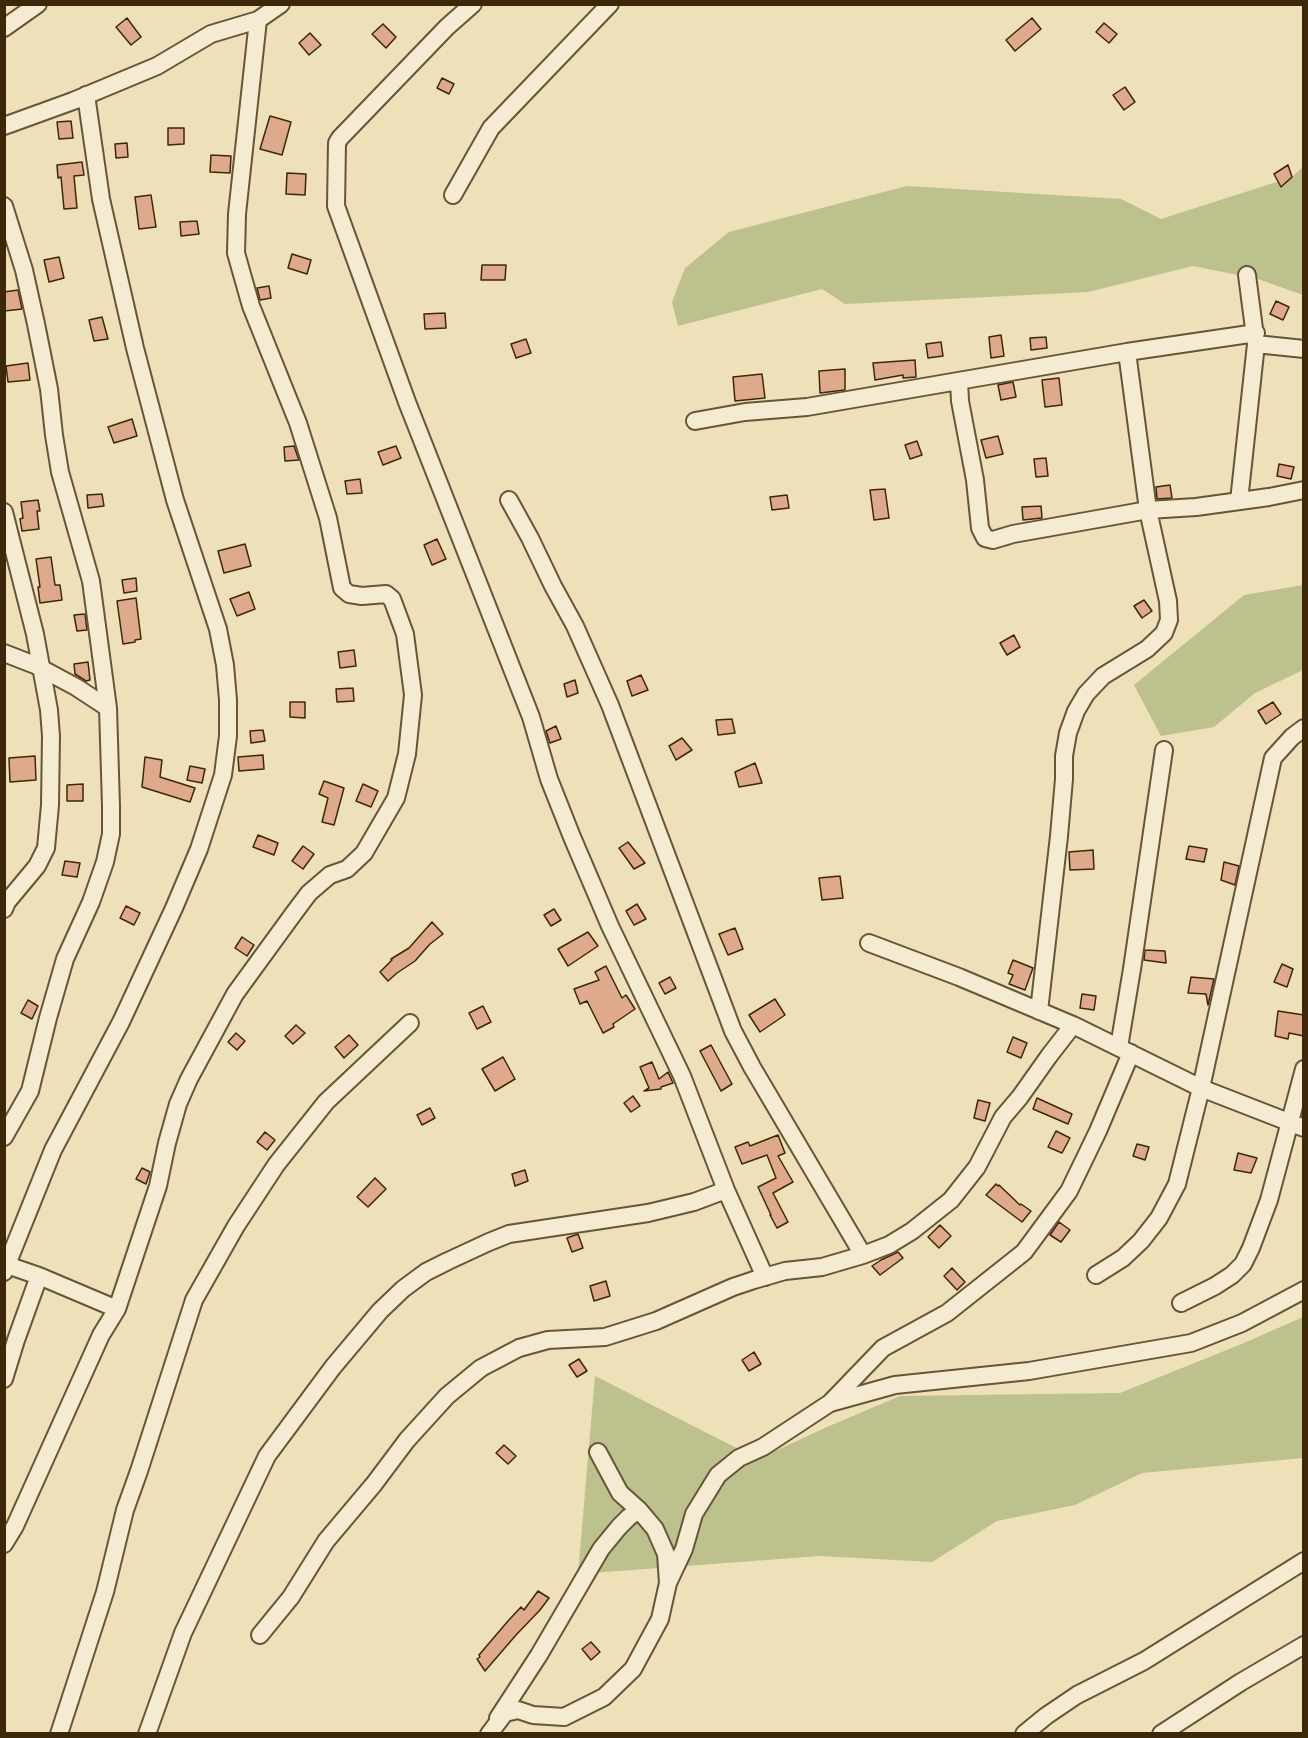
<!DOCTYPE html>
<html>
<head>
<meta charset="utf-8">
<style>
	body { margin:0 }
	#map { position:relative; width:1308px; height:1738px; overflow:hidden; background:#eee0b9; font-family:"IM FELL English",serif }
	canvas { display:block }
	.frame { position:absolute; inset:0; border:6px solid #3c270b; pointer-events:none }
</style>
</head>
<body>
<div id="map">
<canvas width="1308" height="1738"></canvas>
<div class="frame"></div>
</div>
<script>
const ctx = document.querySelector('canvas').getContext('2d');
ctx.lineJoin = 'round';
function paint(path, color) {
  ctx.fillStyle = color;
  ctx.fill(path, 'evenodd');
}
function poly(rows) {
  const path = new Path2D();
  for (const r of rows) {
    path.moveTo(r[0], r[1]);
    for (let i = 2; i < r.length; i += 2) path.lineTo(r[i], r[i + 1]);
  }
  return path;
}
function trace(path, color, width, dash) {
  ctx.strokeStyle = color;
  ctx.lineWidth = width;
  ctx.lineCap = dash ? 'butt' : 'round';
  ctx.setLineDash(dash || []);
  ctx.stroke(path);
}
paint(poly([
	[1303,167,1303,295,1258,279,1193,266,1088,292,845,304,822,289,678,326,672,302,685,268,729,232,907,186,1121,199,1161,219,1292,177],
	[1303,585,1303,670,1255,693,1214,727,1161,736,1134,685,1244,595],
	[1303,1317,1303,1458,1142,1473,1075,1505,997,1521,932,1562,820,1556,578,1574,595,1376,758,1459,827,1427,900,1396,1120,1393,1244,1343]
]), '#bcc18d');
const building = poly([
	[127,18,141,37,131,45,116,27,127,18],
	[1032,18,1041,29,1015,51,1006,40,1032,18],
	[1104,23,1117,34,1109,43,1096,32,1104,23],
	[383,24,396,37,386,48,372,34,383,24],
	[310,33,321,45,309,55,299,43,310,33],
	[442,78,454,84,449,94,437,88,442,78],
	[1125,87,1135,102,1124,110,1113,95,1125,87],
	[270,116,291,122,282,155,260,149,270,116],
	[71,121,73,138,59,139,57,122,71,121],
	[168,128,184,128,184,144,168,145,168,128],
	[127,143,128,157,116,158,115,144,127,143],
	[211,155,231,156,230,173,210,172,211,155],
	[82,162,84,175,74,176,77,208,64,209,61,177,58,178,57,165,82,162],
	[1288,165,1292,177,1281,187,1274,174,1288,165],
	[287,173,306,174,305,195,286,194,287,173],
	[151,195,156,227,139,229,135,197,151,195],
	[197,221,199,234,181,236,180,222,197,221],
	[292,254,311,260,307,274,288,268,292,254],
	[59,257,64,278,49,282,44,260,59,257],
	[482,265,506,265,505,280,481,280,482,265],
	[269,286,271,298,260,300,257,288,269,286],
	[18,290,22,309,4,311,4,292,18,290],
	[1276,301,1289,307,1283,320,1270,314,1276,301],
	[445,313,446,328,425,329,424,314,445,313],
	[102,317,108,339,94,341,89,320,102,317],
	[1001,335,1004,356,991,358,989,337,1001,335],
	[1046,337,1047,348,1031,350,1030,338,1046,337],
	[526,339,531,353,516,358,511,344,526,339],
	[941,342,943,356,928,358,926,344,941,342],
	[915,360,916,377,903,378,903,375,875,380,873,363,915,360],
	[28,363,30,380,8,382,6,366,28,363],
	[845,369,845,390,820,393,819,371,845,369],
	[762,374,765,398,735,401,733,377,762,374],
	[1059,378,1062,405,1045,407,1042,380,1059,378],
	[1013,382,1016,397,1001,400,998,385,1013,382],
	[132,419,137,436,114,443,108,427,132,419],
	[998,436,1003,454,986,458,981,440,998,436],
	[917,441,922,455,910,459,905,445,917,441],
	[294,446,299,460,285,461,284,447,294,446],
	[396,446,401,458,383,465,378,452,396,446],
	[1046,458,1048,476,1036,477,1034,459,1046,458],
	[1279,464,1294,467,1291,479,1277,476,1279,464],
	[360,479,362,493,347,494,345,481,360,479],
	[1170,485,1172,498,1157,499,1156,487,1170,485],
	[885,489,889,518,874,520,870,490,885,489],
	[102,494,104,506,88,508,87,495,102,494],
	[787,495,789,508,772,510,770,497,787,495],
	[38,500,40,511,37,511,39,529,22,531,20,519,23,518,21,502,38,500],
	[1041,506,1042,518,1023,520,1022,507,1041,506],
	[437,539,446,559,432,565,424,545,437,539],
	[245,544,251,566,224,573,218,551,245,544],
	[51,557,55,585,60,585,62,600,40,603,38,587,40,587,36,559,51,557],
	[136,578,137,591,124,593,122,580,136,578],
	[249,592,255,609,237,616,230,599,249,592],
	[136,598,141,639,135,640,135,642,123,644,117,601,136,598],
	[1144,600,1152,611,1142,618,1134,606,1144,600],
	[85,614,87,630,77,631,74,615,85,614],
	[1014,635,1020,647,1007,655,1000,643,1014,635],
	[354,650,356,666,340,668,338,652,354,650],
	[88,662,90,680,86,681,75,674,74,664,88,662],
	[641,675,648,690,632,696,627,681,641,675],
	[575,680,578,693,567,697,564,684,575,680],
	[353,688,354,701,337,702,336,689,353,688],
	[290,702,305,702,305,718,290,717,290,702],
	[1273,702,1281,714,1266,724,1258,711,1273,702],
	[732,719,735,733,718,735,716,720,732,719],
	[556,726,561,739,550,743,546,731,556,726],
	[263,730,265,741,251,743,250,731,263,730],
	[682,738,692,750,676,760,669,746,682,738],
	[263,755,264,769,239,771,238,757,263,755],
	[35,756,36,780,10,782,9,758,35,756],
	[145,757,162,760,160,777,195,788,190,802,142,787,145,757],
	[755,763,762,783,739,787,735,772,755,763],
	[190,766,205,769,202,783,187,780,190,766],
	[324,781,344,788,334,825,322,822,328,798,319,794,324,781],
	[83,784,83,801,67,801,67,785,83,784],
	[363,784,378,791,371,807,356,801,363,784],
	[258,835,278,843,274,855,253,847,258,835],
	[628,842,645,863,634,869,619,848,628,842],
	[303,846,314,854,303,869,292,861,303,846],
	[1189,846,1207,849,1204,862,1186,859,1189,846],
	[1093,850,1094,869,1070,870,1069,852,1093,850],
	[65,861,80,863,77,877,62,875,65,861],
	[1224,862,1239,866,1235,885,1221,880,1224,862],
	[840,876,843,898,822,900,819,878,840,876],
	[637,904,646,919,634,925,626,911,637,904],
	[126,906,140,913,134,925,120,918,126,906],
	[554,909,561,920,551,926,544,915,554,909],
	[432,922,443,934,430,944,415,961,397,973,388,981,380,972,392,960,391,959,409,948,432,922],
	[735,928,743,949,728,955,719,934,735,928],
	[588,932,598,946,568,966,558,949,588,932],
	[242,937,254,945,247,956,235,948,242,937],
	[1145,950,1165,951,1166,963,1144,960,1145,950],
	[1013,960,1033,968,1025,990,1009,984,1013,975,1008,973,1013,960],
	[1282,964,1293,969,1287,987,1274,982,1282,964],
	[606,966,622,998,626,995,635,1009,613,1024,614,1027,603,1033,587,1001,580,1004,574,989,599,980,595,972,606,966],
	[670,977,676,988,665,994,659,983,670,977],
	[1191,977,1214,979,1208,1005,1206,994,1188,993,1191,977],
	[1082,994,1096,996,1094,1010,1080,1008,1082,994],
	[775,999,785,1015,760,1032,749,1015,775,999],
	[28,1000,38,1006,32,1019,21,1013,28,1000],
	[483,1006,491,1022,477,1029,469,1013,483,1006],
	[1278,1011,1304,1015,1304,1036,1289,1033,1288,1039,1275,1036,1278,1011],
	[296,1025,305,1033,293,1044,285,1036,296,1025],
	[236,1033,245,1041,237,1050,228,1042,236,1033],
	[349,1035,358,1045,344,1058,335,1047,349,1035],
	[1013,1037,1027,1043,1021,1058,1007,1052,1013,1037],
	[711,1045,732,1084,721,1091,700,1051,711,1045],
	[503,1057,515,1079,495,1091,482,1069,503,1057],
	[652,1062,659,1079,668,1072,673,1083,661,1087,661,1089,644,1091,649,1088,640,1067,652,1062],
	[633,1096,640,1106,631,1112,624,1103,633,1096],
	[1037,1098,1072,1114,1068,1124,1033,1109,1037,1098],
	[978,1100,990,1103,985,1121,974,1118,978,1100],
	[430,1108,435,1118,422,1125,417,1115,430,1108],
	[1056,1131,1070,1138,1062,1153,1048,1147,1056,1131],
	[265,1132,275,1140,267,1150,257,1142,265,1132],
	[778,1135,785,1153,778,1156,793,1182,773,1193,788,1222,777,1228,770,1215,771,1215,758,1187,776,1178,767,1155,742,1164,735,1147,748,1142,750,1146,778,1135],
	[1137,1144,1149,1147,1145,1160,1133,1156,1137,1144],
	[1238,1153,1257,1158,1251,1173,1234,1170,1238,1153],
	[142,1168,150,1172,146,1184,136,1179,142,1168],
	[525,1170,528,1181,515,1186,512,1174,525,1170],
	[375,1178,386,1189,368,1207,357,1197,375,1178],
	[996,1184,998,1186,999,1185,1020,1205,1021,1204,1031,1211,1022,1222,986,1195,996,1184],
	[1059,1222,1070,1230,1061,1242,1050,1235,1059,1222],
	[940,1225,951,1236,939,1248,928,1237,940,1225],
	[578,1234,583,1248,572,1252,567,1238,578,1234],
	[898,1252,903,1258,880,1275,872,1266,881,1260,898,1252],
	[952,1268,965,1282,957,1290,944,1276,952,1268],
	[606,1281,610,1296,594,1301,590,1286,606,1281],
	[754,1352,761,1364,749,1371,742,1360,754,1352],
	[579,1359,587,1371,577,1377,569,1365,579,1359],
	[504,1445,516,1456,508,1464,496,1453,504,1445],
	[538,1591,549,1598,540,1610,516,1635,485,1671,477,1659,480,1657,479,1655,508,1621,521,1607,524,1610,538,1591],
	[591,1642,600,1652,591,1660,582,1649,591,1642]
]);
paint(building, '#dfa98b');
trace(building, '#3c270b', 1.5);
const minor = poly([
	[473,4,447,27,340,138,337,143,336,206,407,402,531,717,549,779,572,837,610,926,682,1076,726,1190,765,1277],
	[4,28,38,4],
	[4,126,73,101,157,66,211,34,258,20,281,4],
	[453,195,491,128,610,4],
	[4,206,24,270,36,324,49,389,54,435,60,472,91,581,108,708,111,806,111,834,105,862,91,902,65,959,48,1018,30,1091,4,1137],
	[1256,344,1304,349],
	[959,382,960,401,975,480,980,528,985,538,993,540,1013,534,1148,510,1196,507,1269,497,1304,490],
	[695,421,745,412,807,407,1127,352,1256,333],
	[509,500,530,538,553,586,575,626,610,705,733,1031,752,1067,863,1255],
	[1239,501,1256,344,1247,275],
	[4,512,35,634,49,710,51,736,50,805,46,848,37,866,7,902,4,909],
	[4,653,35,665,76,687,108,708],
	[869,943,959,977,1073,1025,1201,1088,1304,1128],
	[1039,1011,1059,836,1064,779,1064,756,1068,733,1076,711,1086,694,1103,676,1147,649,1164,633,1169,620,1168,601,1148,510,1127,352],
	[1119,1047,1132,969,1164,750],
	[7,1265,39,1276,117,1309],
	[4,1272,53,1150,121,1022,174,908,199,849,223,775,228,736,228,700,225,665,218,629,175,500,135,348,101,199,86,95],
	[1096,1275,1123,1258,1141,1241,1159,1218,1177,1184,1201,1088,1273,758,1292,737,1304,728],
	[1181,1303,1215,1286,1232,1275,1243,1264,1251,1248,1269,1200,1304,1069],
	[4,1379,16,1340,39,1276],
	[831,1402,883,1348,947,1313,1024,1252,1069,1191,1098,1131,1131,1053],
	[4,1544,15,1526,101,1335,117,1309,158,1186,167,1143,178,1104,189,1079,235,994,294,913,309,893,330,875,347,869,364,853,396,798,407,754,413,695,405,634,392,599,386,594,362,596,349,594,342,588,328,518,298,423,251,306,236,253,237,214,258,20],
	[668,1583,684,1549,694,1514,718,1475,739,1458,763,1447,830,1403,895,1385,1029,1371,1191,1343,1242,1323,1304,1290],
	[260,1635,291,1597,326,1541,374,1484,407,1440,447,1396,481,1368,519,1348,548,1340,605,1337,656,1321,733,1287,754,1280,785,1271,822,1267,863,1255,889,1245,912,1231,951,1200,977,1167,1003,1117,1020,1097,1049,1056,1073,1025],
	[498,1718,539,1655,601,1549,619,1527,629,1517,639,1510],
	[59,1734,105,1592,125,1510,139,1471,194,1300,236,1226,276,1165,326,1102,410,1023],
	[147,1734,183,1633,267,1456,333,1367,380,1311,403,1289,426,1272,448,1261,489,1242,509,1234,648,1213,694,1202,726,1190],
	[489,1734,505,1713,518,1710,533,1715,564,1717,604,1697,633,1669,660,1619,668,1583,666,1554,655,1529,639,1510,620,1493,598,1452],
	[1024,1734,1046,1716,1077,1695,1144,1661,1304,1561],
	[1161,1734,1241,1682,1304,1645]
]);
trace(minor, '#685536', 20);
trace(minor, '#f4ebd2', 16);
</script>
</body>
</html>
